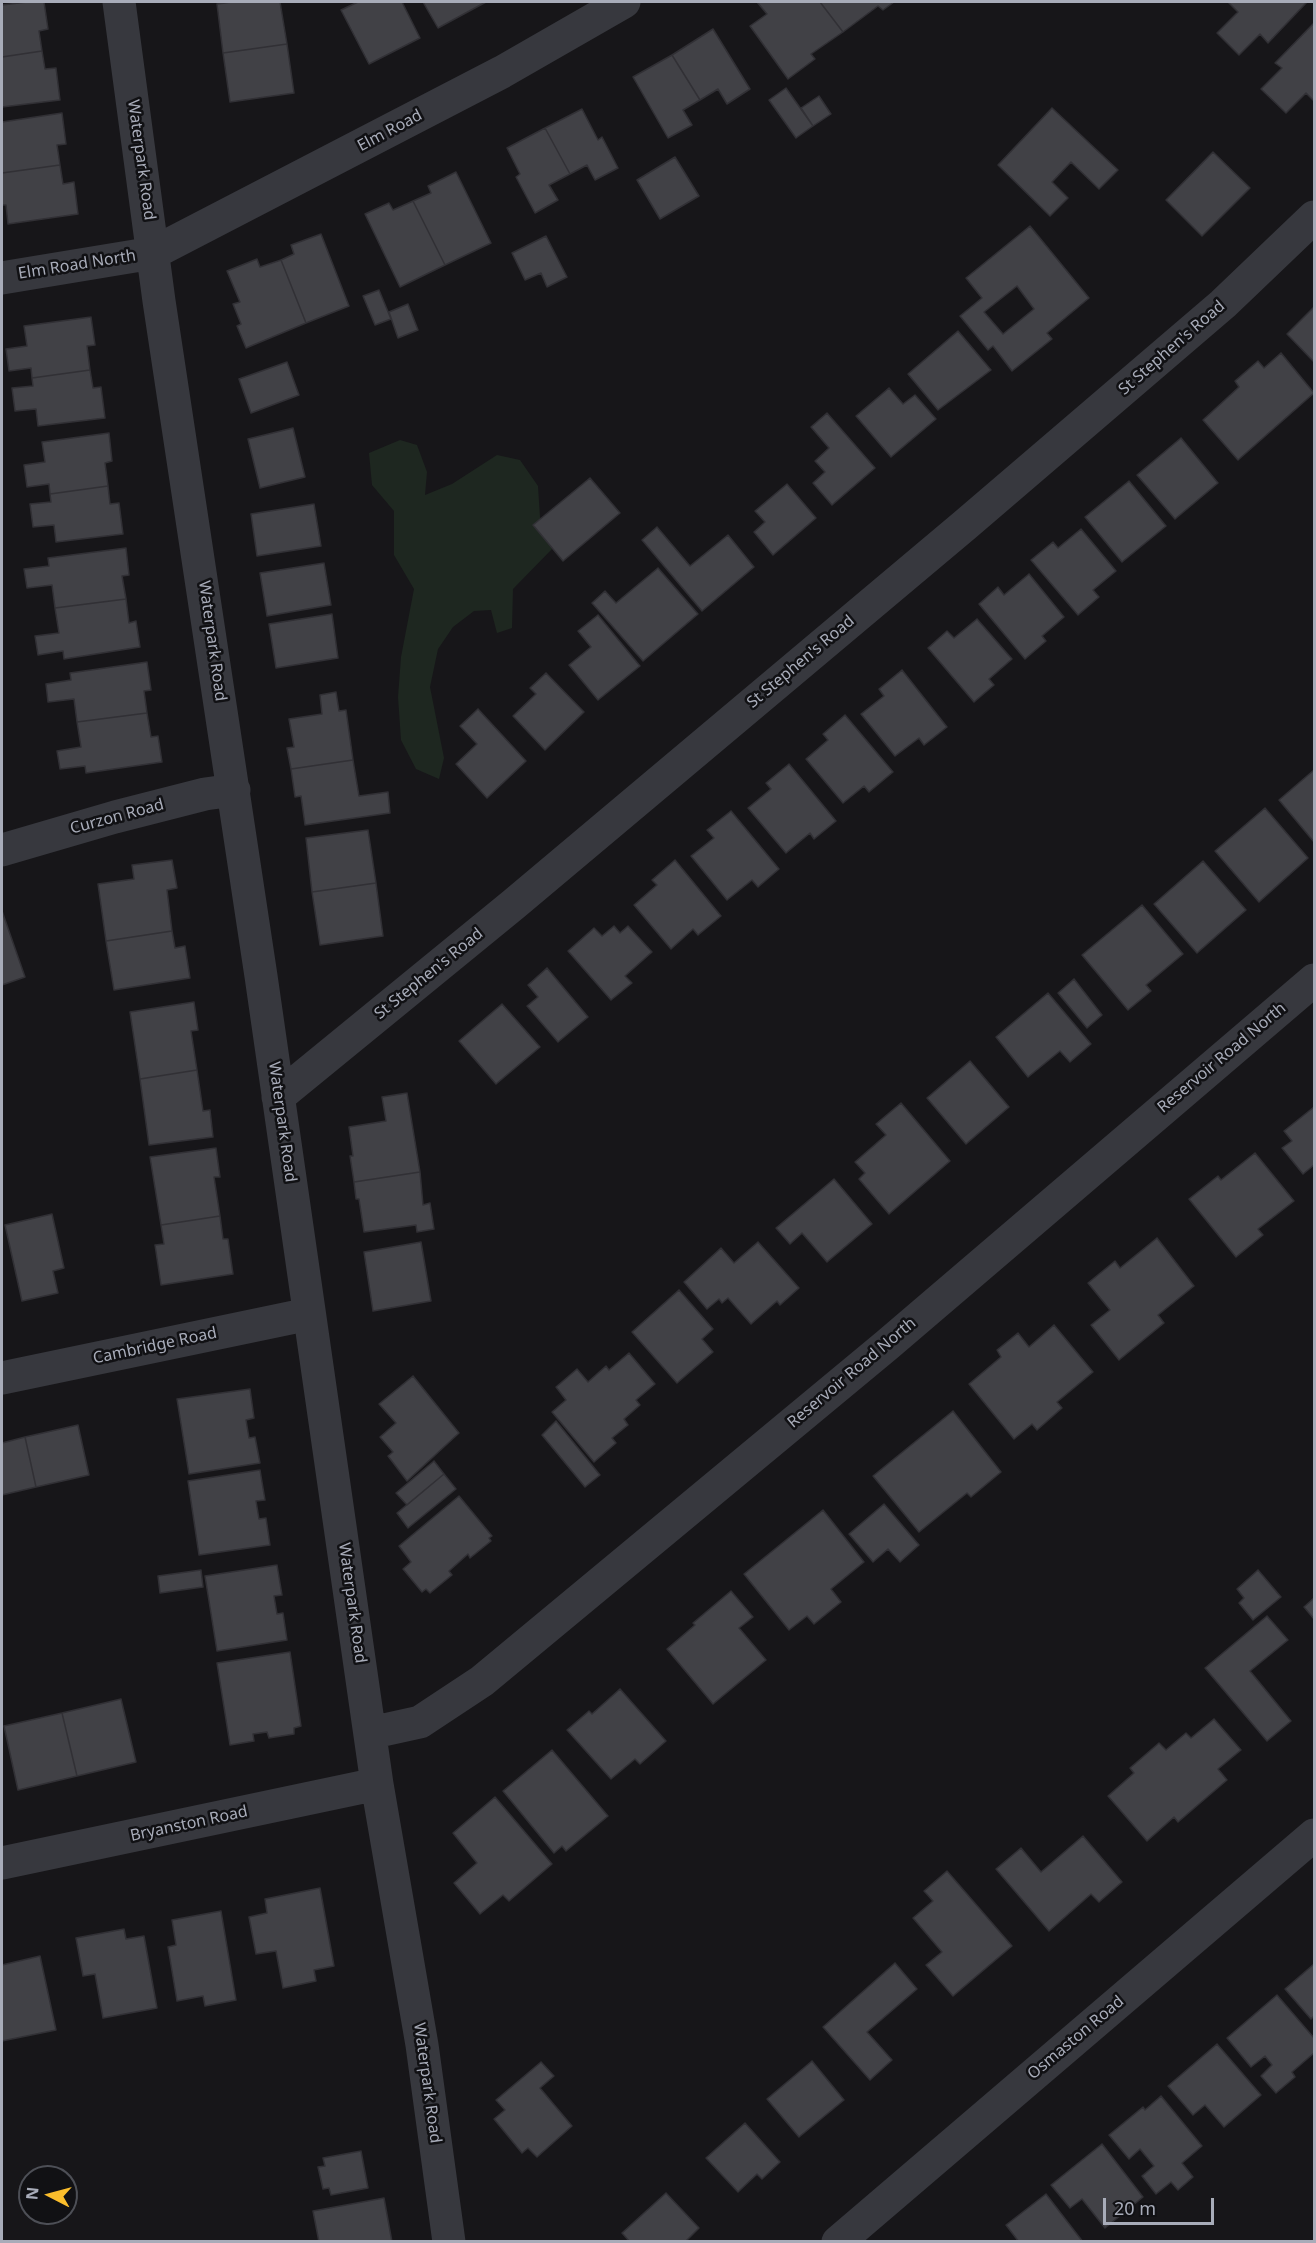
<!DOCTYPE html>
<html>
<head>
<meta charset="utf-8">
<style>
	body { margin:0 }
	#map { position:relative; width:1316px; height:2243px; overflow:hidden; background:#171619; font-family:"Noto Sans",sans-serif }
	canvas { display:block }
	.frame { position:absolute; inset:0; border:3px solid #a8acb9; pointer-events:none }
	.north { position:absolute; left:18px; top:2165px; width:60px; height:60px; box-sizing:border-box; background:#111114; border:2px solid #4d4f56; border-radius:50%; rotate:276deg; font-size:16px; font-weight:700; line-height:24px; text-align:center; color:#a8acb9 }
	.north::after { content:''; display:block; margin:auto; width:21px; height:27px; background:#fbbe2c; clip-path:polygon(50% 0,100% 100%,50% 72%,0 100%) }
	.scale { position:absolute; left:1103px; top:2198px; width:111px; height:27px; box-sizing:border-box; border:3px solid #a8acb9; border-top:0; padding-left:8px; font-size:18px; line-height:21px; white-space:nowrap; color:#a8acb9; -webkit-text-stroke:4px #111114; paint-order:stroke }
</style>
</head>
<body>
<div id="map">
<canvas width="1316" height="2243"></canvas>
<div class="frame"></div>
<div class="north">N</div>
<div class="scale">20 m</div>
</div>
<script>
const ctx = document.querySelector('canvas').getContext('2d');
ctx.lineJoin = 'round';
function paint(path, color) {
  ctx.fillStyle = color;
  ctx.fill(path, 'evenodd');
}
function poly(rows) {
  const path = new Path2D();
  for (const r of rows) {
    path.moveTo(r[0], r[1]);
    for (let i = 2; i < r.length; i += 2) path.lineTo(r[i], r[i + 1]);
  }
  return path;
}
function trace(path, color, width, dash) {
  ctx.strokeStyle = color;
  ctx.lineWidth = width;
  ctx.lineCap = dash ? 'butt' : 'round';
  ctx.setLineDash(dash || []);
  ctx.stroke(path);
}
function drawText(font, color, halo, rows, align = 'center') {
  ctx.font = font + ' "Noto Sans",sans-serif';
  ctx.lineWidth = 5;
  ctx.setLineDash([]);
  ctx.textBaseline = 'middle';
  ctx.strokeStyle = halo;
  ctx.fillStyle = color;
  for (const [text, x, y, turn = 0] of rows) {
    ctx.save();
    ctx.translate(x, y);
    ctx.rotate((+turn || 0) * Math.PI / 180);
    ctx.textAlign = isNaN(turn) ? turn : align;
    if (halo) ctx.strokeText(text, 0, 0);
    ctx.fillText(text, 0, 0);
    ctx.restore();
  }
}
paint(poly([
	[400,440,417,445,427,472,425,495,452,484,497,455,520,460,538,486,540,517,552,549,513,589,512,628,497,633,491,610,474,611,453,627,438,649,430,687,444,758,439,779,416,769,401,740,398,697,401,657,414,589,394,555,394,511,372,485,369,453]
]), '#1e2720');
const building = poly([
	[27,2,44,2,48,29,39,31,42,51,2,57,2,5,27,2],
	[232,2,280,2,287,44,223,53,217,4,232,2],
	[358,2,402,2,420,38,369,64,341,10,358,2],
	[423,2,486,2,438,28,423,2],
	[757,2,820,2,843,32,811,54,815,59,788,79,750,26,767,14,757,2],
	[820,2,894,2,883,10,878,6,843,32,820,2],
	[1228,2,1307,2,1268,43,1260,34,1239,55,1217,33,1238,12,1228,2],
	[1314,23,1314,101,1306,93,1286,113,1261,89,1282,68,1275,63,1314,23],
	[713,29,750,89,727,104,718,89,700,100,672,55,713,29],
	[287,44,294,93,230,102,223,53,287,44],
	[42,51,45,69,56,68,60,100,2,107,2,57,42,51],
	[672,55,700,100,683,110,692,125,668,138,633,77,672,55],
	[786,88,813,126,796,138,769,100,786,88],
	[819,96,831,114,813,126,801,108,819,96],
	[1052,108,1118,170,1099,189,1071,162,1052,182,1068,198,1050,216,998,165,1052,108],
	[582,109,598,140,602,137,618,168,595,180,587,165,570,174,545,128,582,109],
	[62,113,66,144,57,145,60,165,2,173,2,122,62,113],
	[545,128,570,174,549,185,558,200,535,213,516,177,520,174,507,148,545,128],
	[1213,152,1250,188,1202,236,1166,200,1213,152],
	[675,157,699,196,660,219,637,180,675,157],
	[60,165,63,184,74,182,78,214,8,224,6,205,2,205,2,173,60,165],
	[456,172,491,243,445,265,413,201,431,193,428,186,456,172],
	[413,201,445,265,400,287,365,214,389,203,393,210,413,201],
	[1030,226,1089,298,1047,333,1052,339,1012,371,993,346,988,350,960,316,982,298,966,278,1030,226],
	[1017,286,1034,309,1003,334,984,312,1017,286],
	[321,234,349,306,306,323,281,260,294,254,291,245,321,234],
	[546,236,567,277,547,287,541,273,525,280,512,253,546,236],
	[257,259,260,267,281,260,306,323,246,348,237,326,241,324,233,304,240,302,227,271,257,259],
	[379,290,391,319,375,325,363,296,379,290],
	[408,304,418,330,398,338,389,312,408,304],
	[1314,307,1314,362,1287,334,1314,307],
	[91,317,95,345,87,346,90,370,32,378,31,368,9,371,6,349,27,346,24,326,91,317],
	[958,331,991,370,938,410,908,374,958,331],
	[1281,353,1314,393,1238,460,1203,420,1239,387,1235,381,1258,361,1264,368,1281,353],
	[287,362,299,395,251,413,239,379,287,362],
	[90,370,93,388,101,387,105,418,38,426,36,409,15,411,12,388,33,386,32,378,90,370],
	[889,388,903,404,915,395,936,419,891,457,856,416,889,388],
	[827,413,875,468,832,505,813,483,825,472,815,461,829,448,811,427,827,413],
	[293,428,305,477,260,488,248,439,293,428],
	[109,433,112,461,105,463,108,486,50,494,49,484,27,487,24,465,45,462,42,442,109,433],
	[1181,438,1218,483,1175,519,1137,475,1181,438],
	[590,478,620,513,563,561,533,525,590,478],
	[1129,481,1166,526,1122,562,1085,517,1129,481],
	[787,484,816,518,773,555,754,532,765,522,755,511,787,484],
	[108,486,110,504,119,503,123,534,56,542,54,525,33,527,30,504,51,502,50,494,108,486],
	[314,504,321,546,257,556,251,514,314,504],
	[657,527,690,566,728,535,754,567,702,611,642,540,657,527],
	[1081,529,1116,571,1093,590,1099,597,1078,615,1031,560,1053,542,1058,548,1081,529],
	[126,548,129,575,122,576,126,599,55,608,52,585,27,588,24,569,49,566,48,558,126,548],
	[324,563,331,605,267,616,260,573,324,563],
	[658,568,698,614,643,661,592,603,605,591,616,603,658,568],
	[1029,574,1064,617,1042,636,1046,641,1025,659,979,604,998,587,1004,595,1029,574],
	[126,599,129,623,136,621,140,647,64,659,63,651,38,655,35,636,59,633,55,608,126,599],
	[332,614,338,658,276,668,269,624,332,614],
	[598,615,640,666,598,700,569,665,591,647,578,631,598,615],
	[977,619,1012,659,989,679,994,685,974,702,928,648,947,631,954,638,977,619],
	[147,662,151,690,144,691,147,713,77,722,74,699,48,702,46,684,71,680,70,673,147,662],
	[902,670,947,727,924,745,919,738,895,756,861,714,884,696,879,689,902,670],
	[546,673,584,712,545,750,513,716,536,694,530,688,546,673],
	[336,692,339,711,346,710,353,760,291,769,287,748,294,747,289,719,322,714,320,695,336,692],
	[478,709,526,761,487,798,456,764,477,744,460,726,478,709],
	[147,713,151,737,158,736,162,762,86,773,85,766,60,769,57,751,81,747,77,722,147,713],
	[845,715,893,772,869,792,864,786,843,803,806,759,828,740,823,734,845,715],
	[353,760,359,796,388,792,390,813,305,825,301,796,295,797,291,769,353,760],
	[789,764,836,821,814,839,810,833,786,853,748,808,771,789,766,783,789,764],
	[1314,770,1314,842,1279,800,1314,770],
	[1265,808,1308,858,1259,902,1215,851,1265,808],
	[731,811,779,869,758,887,752,880,727,900,691,856,714,838,707,830,731,811],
	[368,830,376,883,312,892,306,838,368,830],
	[172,860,177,888,167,890,172,931,106,941,98,884,134,879,132,865,172,860],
	[675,860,721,916,698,935,693,929,671,949,634,905,657,885,652,880,675,860],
	[1203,861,1246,910,1197,953,1154,904,1203,861],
	[376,883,383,936,320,945,312,892,376,883],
	[1142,905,1183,954,1146,985,1151,991,1128,1010,1082,955,1142,905],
	[2,911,25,977,2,985,2,911],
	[614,926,620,933,628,926,652,952,625,976,632,983,611,1000,568,951,594,928,602,936,614,926],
	[172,931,175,948,185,946,190,978,114,990,106,941,172,931],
	[547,968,588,1017,558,1042,527,1006,538,997,528,985,547,968],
	[1074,979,1102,1015,1087,1028,1058,993,1074,979],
	[1048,993,1091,1044,1070,1062,1060,1051,1028,1077,996,1037,1048,993],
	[194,1002,198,1030,191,1031,197,1070,140,1079,130,1012,194,1002],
	[502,1004,540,1047,496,1084,459,1041,502,1004],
	[970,1061,1009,1107,966,1144,927,1098,970,1061],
	[197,1070,203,1111,210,1110,213,1137,149,1145,140,1079,197,1070],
	[407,1093,420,1172,354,1182,350,1156,353,1156,349,1127,386,1121,382,1097,407,1093],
	[901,1103,950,1161,889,1214,859,1179,865,1173,855,1162,886,1135,876,1124,901,1103],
	[1314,1107,1314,1165,1303,1174,1282,1148,1292,1141,1284,1131,1314,1107],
	[216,1148,220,1177,214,1177,220,1216,161,1225,150,1157,216,1148],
	[1255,1153,1294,1201,1258,1229,1263,1235,1236,1257,1189,1199,1218,1176,1221,1180,1255,1153],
	[420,1172,423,1205,430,1203,434,1229,417,1232,416,1225,364,1232,359,1199,356,1199,354,1182,420,1172],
	[834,1179,872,1224,827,1262,802,1233,790,1244,776,1228,834,1179],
	[52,1214,64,1268,53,1271,58,1293,22,1301,5,1225,52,1214],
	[220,1216,223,1239,228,1239,233,1274,161,1285,155,1245,164,1244,161,1225,220,1216],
	[1157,1238,1194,1286,1158,1315,1164,1323,1119,1360,1091,1325,1110,1310,1088,1283,1115,1261,1120,1268,1157,1238],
	[421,1242,431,1301,373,1311,364,1252,421,1242],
	[758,1242,799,1288,780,1305,777,1301,751,1324,728,1298,722,1303,719,1299,707,1309,684,1282,721,1248,734,1263,758,1242],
	[679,1290,713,1329,702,1339,713,1352,677,1383,632,1332,679,1290],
	[1054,1325,1093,1372,1057,1402,1062,1408,1037,1430,1032,1424,1014,1439,969,1384,1001,1357,997,1350,1018,1333,1029,1347,1054,1325],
	[629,1353,655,1384,636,1400,640,1405,624,1419,628,1425,612,1438,616,1443,594,1462,552,1412,566,1400,556,1387,577,1369,588,1382,606,1366,609,1370,629,1353],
	[413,1376,459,1433,407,1481,388,1456,393,1452,380,1437,396,1423,379,1404,413,1376],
	[250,1389,254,1418,246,1420,249,1438,255,1437,260,1463,189,1474,177,1399,250,1389],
	[953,1411,1001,1472,971,1497,967,1493,919,1532,873,1476,953,1411],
	[556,1421,600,1475,585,1487,542,1435,556,1421],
	[78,1425,89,1475,36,1487,25,1437,78,1425],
	[25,1437,36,1487,2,1495,2,1443,25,1437],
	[434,1461,444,1474,407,1505,396,1493,434,1461],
	[260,1470,265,1500,256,1501,259,1519,266,1518,270,1545,199,1555,188,1481,260,1470],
	[444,1474,456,1489,408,1528,397,1513,444,1474],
	[459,1496,492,1536,489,1538,491,1541,470,1558,468,1554,449,1571,452,1575,430,1593,426,1589,422,1592,403,1569,411,1562,399,1546,459,1496],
	[884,1504,919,1545,900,1562,888,1549,873,1562,849,1534,884,1504],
	[823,1510,864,1562,831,1589,841,1602,814,1624,807,1616,789,1630,744,1574,823,1510],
	[277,1565,282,1595,274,1596,277,1614,283,1613,287,1640,217,1651,205,1576,277,1565],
	[201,1570,203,1587,160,1593,158,1576,201,1570],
	[1258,1570,1281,1597,1253,1620,1239,1603,1244,1598,1237,1589,1258,1570],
	[731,1591,753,1617,739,1628,766,1660,713,1704,667,1649,695,1625,693,1623,731,1591],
	[1314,1598,1314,1619,1304,1607,1314,1598],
	[1267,1616,1288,1640,1250,1671,1291,1721,1267,1741,1205,1668,1267,1616],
	[290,1652,301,1726,294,1728,294,1734,269,1738,267,1732,253,1734,254,1741,230,1745,217,1663,290,1652],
	[620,1689,666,1741,640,1764,635,1759,611,1779,567,1730,589,1711,592,1714,620,1689],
	[121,1699,136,1762,77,1776,62,1713,121,1699],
	[62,1713,77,1776,18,1790,4,1726,62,1713],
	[1214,1719,1241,1750,1218,1769,1227,1780,1178,1822,1174,1817,1147,1841,1108,1796,1134,1773,1130,1768,1159,1743,1166,1750,1186,1733,1191,1738,1214,1719],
	[552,1750,608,1816,566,1851,562,1846,554,1853,503,1791,552,1750],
	[495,1797,552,1864,509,1901,503,1895,480,1914,454,1883,477,1863,453,1833,495,1797],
	[1083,1836,1122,1882,1099,1902,1091,1894,1049,1931,996,1869,1021,1848,1041,1872,1083,1836],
	[947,1871,1012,1946,953,1996,926,1965,942,1952,913,1918,933,1901,924,1891,947,1871],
	[320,1888,334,1966,314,1970,316,1981,283,1988,276,1951,256,1954,249,1917,267,1913,265,1899,320,1888],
	[221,1911,236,2000,205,2006,203,1996,177,2001,168,1947,176,1945,172,1920,221,1911],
	[124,1929,126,1939,144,1936,157,2008,103,2018,95,1974,83,1976,76,1938,124,1929],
	[40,1956,56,2030,2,2041,2,1965,40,1956],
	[895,1963,917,1989,867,2032,892,2060,870,2080,823,2027,895,1963],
	[1314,1964,1314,2016,1311,2019,1285,1989,1314,1964],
	[1277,1995,1314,2038,1314,2053,1292,2072,1295,2077,1276,2093,1261,2076,1272,2065,1265,2056,1251,2067,1227,2038,1277,1995],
	[1217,2044,1261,2095,1224,2127,1205,2105,1193,2115,1168,2086,1217,2044],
	[812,2061,844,2100,799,2137,767,2099,812,2061],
	[541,2062,554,2076,540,2088,572,2126,537,2157,528,2148,522,2153,494,2119,505,2110,496,2100,541,2062],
	[1161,2096,1202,2146,1182,2163,1193,2177,1178,2190,1171,2182,1156,2194,1142,2176,1154,2166,1140,2149,1129,2159,1109,2135,1143,2107,1145,2110,1161,2096],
	[745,2123,780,2162,762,2179,757,2174,738,2192,706,2158,745,2123],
	[1102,2144,1143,2197,1105,2228,1082,2199,1070,2208,1051,2185,1102,2144],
	[361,2151,368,2188,331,2195,329,2188,323,2189,318,2167,325,2166,323,2158,361,2151],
	[666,2193,699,2228,685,2242,630,2242,622,2233,666,2193],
	[1046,2194,1083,2242,1019,2242,1006,2225,1046,2194],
	[384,2198,392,2242,319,2242,313,2211,384,2198]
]);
paint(building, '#414146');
trace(building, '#313035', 1.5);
trace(poly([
	[119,2,159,301,261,976,377,1784,422,2045,449,2242],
	[2,278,153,253,502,72,624,2],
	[2,850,115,817,205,794,234,790],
	[278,1097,514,904,965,525,1223,304,1314,217],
	[2,1378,309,1314],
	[370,1733,420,1722,482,1681,887,1345,1314,980],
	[2,1863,377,1784],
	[838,2242,1314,1835]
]), '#37383e', 33);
drawText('16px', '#a8acb9', '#111114', [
	["Elm Road",390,131,-28],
	["Waterpark Road",141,160,82],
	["Elm Road North",77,265,-9],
	["St Stephen's Road",1172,348,-41],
	["Waterpark Road",212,641,82],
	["St Stephen's Road",801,662,-40],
	["Curzon Road",117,817,-15],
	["St Stephen's Road",429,974,-39],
	["Reservoir Road North",1222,1058,-40],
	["Waterpark Road",282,1122,82],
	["Cambridge Road",155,1346,-12],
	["Reservoir Road North",852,1373,-40],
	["Waterpark Road",352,1603,82],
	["Bryanston Road",189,1824,-12],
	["Osmaston Road",1076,2038,-40],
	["Waterpark Road",427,2083,82]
]);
</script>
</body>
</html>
